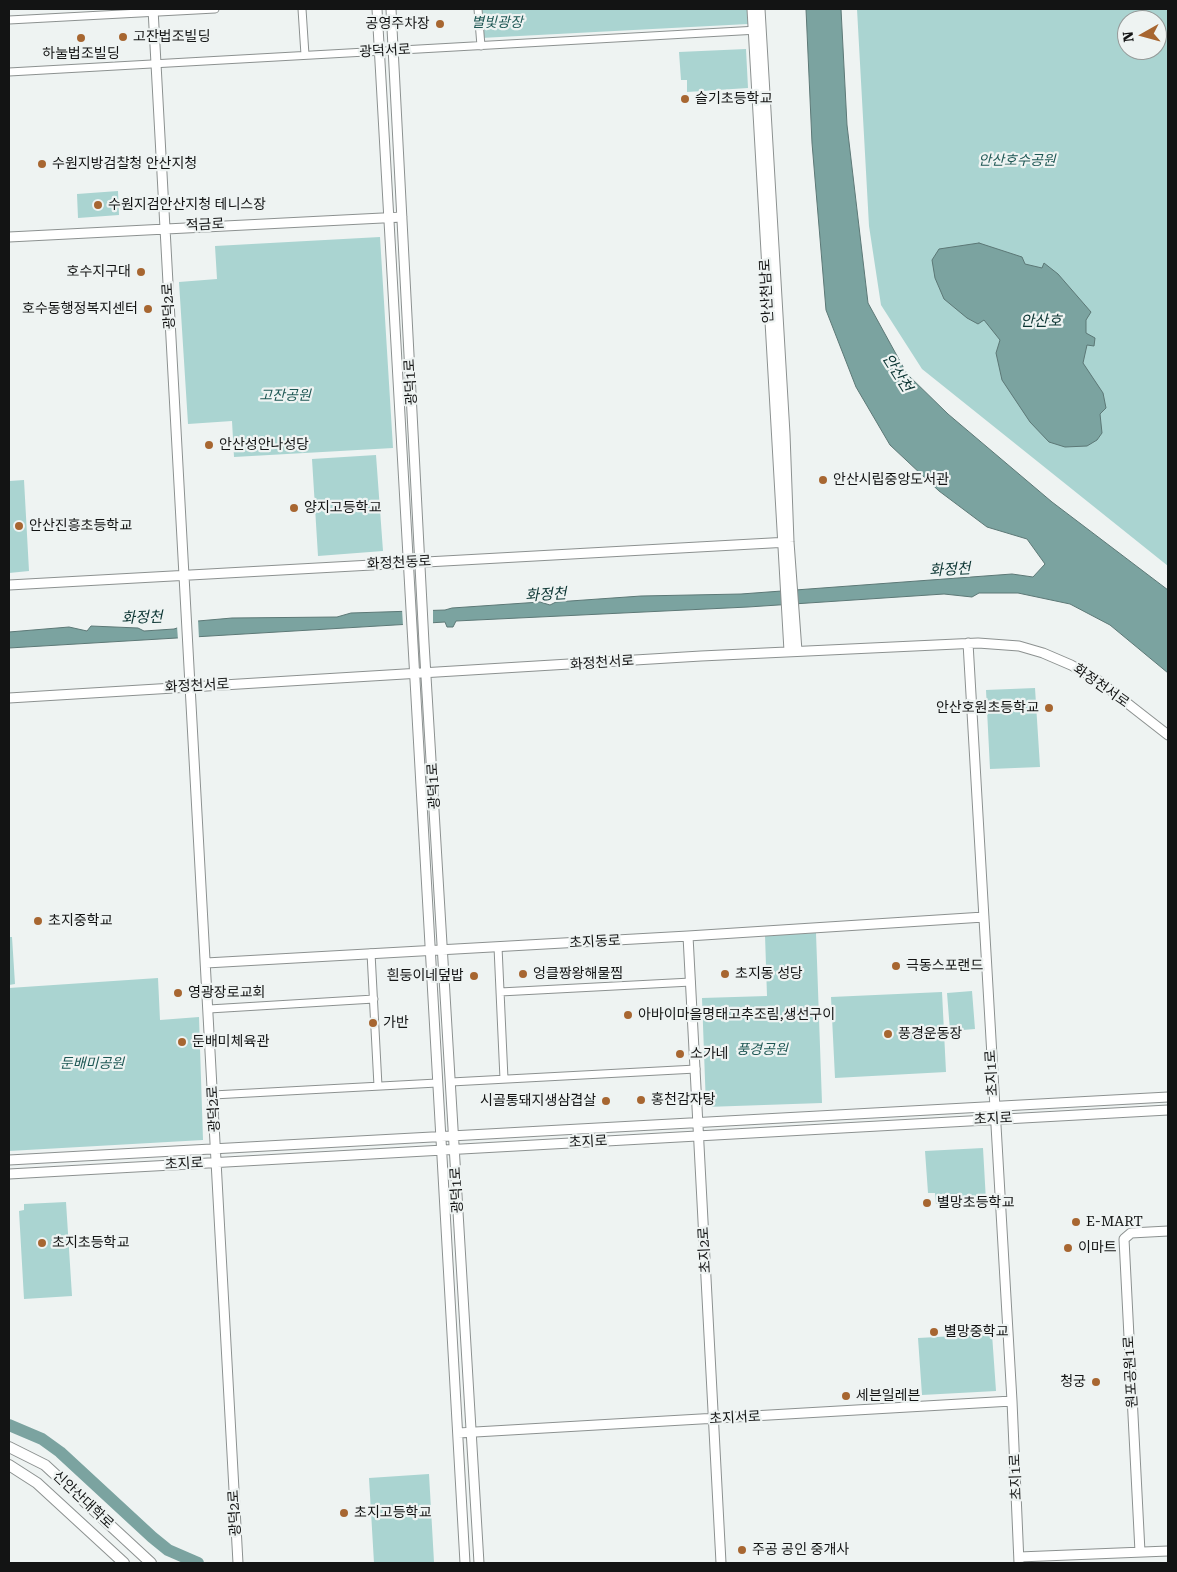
<!DOCTYPE html>
<html>
<head>
<meta charset="utf-8">
<style>
	body { margin:0 }
	#map { position:relative; width:1177px; height:1572px; overflow:hidden; background:#eef3f2; font-family:"Roboto Serif",serif }
	canvas { display:block }
	.frame { position:absolute; inset:0; border:10px solid #131414; pointer-events:none }
	.north { position:absolute; left:1117px; top:10px; width:50px; height:50px; box-sizing:border-box; background:#eef3f2; border:1px solid #969a99; border-radius:50%; rotate:263deg; font-size:14px; font-weight:700; line-height:20px; text-align:center; color:#131414 }
	.north::after { content:''; display:block; margin:auto; width:18px; height:22px; background:#a76631; clip-path:polygon(50% 0,100% 100%,50% 72%,0 100%) }
</style>
</head>
<body>
<div id="map">
<canvas width="1177" height="1572"></canvas>
<div class="frame"></div>
<div class="north">N</div>
</div>
<script>
const ctx = document.querySelector('canvas').getContext('2d');
ctx.lineJoin = 'round';
function paint(path, color) {
  ctx.fillStyle = color;
  ctx.fill(path, 'evenodd');
}
function poly(rows) {
  const path = new Path2D();
  for (const r of rows) {
    path.moveTo(r[0], r[1]);
    for (let i = 2; i < r.length; i += 2) path.lineTo(r[i], r[i + 1]);
  }
  return path;
}
function trace(path, color, width, dash) {
  ctx.strokeStyle = color;
  ctx.lineWidth = width;
  ctx.lineCap = dash ? 'butt' : 'round';
  ctx.setLineDash(dash || []);
  ctx.stroke(path);
}
function drawText(font, color, halo, rows, align = 'center') {
  ctx.font = font + ' "Roboto Serif","Noto Sans KR",serif';
  ctx.lineWidth = 4.5;
  ctx.setLineDash([]);
  ctx.textBaseline = 'middle';
  ctx.strokeStyle = halo;
  ctx.fillStyle = color;
  for (const [text, x, y, turn = 0] of rows) {
    ctx.save();
    ctx.translate(x, y);
    ctx.rotate((+turn || 0) * Math.PI / 180);
    ctx.textAlign = isNaN(turn) ? turn : align;
    if (halo) ctx.strokeText(text, 0, 0);
    ctx.fillText(text, 0, 0);
    ctx.restore();
  }
}
paint(poly([
	[480,9,747,9,748,24,481,38],
	[857,9,1168,9,1168,566,922,369,881,305,869,226],
	[1127,20,1157,20,1157,50,1127,50],
	[746,49,748,88,687,92,687,80,681,80,679,52],
	[118,191,119,215,78,218,77,194],
	[380,237,393,448,234,457,232,421,188,424,179,282,217,279,215,246],
	[376,455,383,551,318,556,312,459],
	[24,480,29,571,9,573,9,481],
	[1035,688,1040,767,990,769,986,690],
	[816,933,822,1103,706,1107,702,998,767,996,765,935],
	[9,937,12,937,15,984,9,985],
	[158,978,160,1020,199,1017,203,1140,9,1151,9,988],
	[972,991,975,1029,950,1031,947,993],
	[942,992,946,1072,835,1078,831,997],
	[983,1148,986,1201,936,1204,935,1193,928,1193,925,1151],
	[66,1202,72,1296,24,1299,19,1211,24,1210,24,1204],
	[992,1334,996,1391,922,1395,918,1338],
	[429,1474,434,1562,374,1563,369,1478]
]), '#aad4d1');
const water = poly([
	[806,9,841,9,847,125,868,303,907,374,948,414,1052,502,1168,590,1168,673,1110,625,1070,604,1018,593,979,593,972,597,944,594,748,607,456,621,453,627,447,627,445,622,9,648,9,632,69,627,87,631,91,626,138,628,144,631,174,629,198,621,232,618,337,617,351,613,445,610,452,608,540,602,550,605,556,602,641,596,741,594,1012,574,1033,577,1045,564,1027,539,987,527,939,491,890,445,856,387,826,310,812,143,806,9],
	[979,243,1022,257,1025,264,1042,268,1044,263,1058,274,1091,312,1086,320,1086,333,1095,338,1094,346,1087,345,1083,363,1103,393,1106,408,1100,414,1102,433,1097,440,1087,446,1065,447,1049,442,1030,422,1002,380,996,353,1000,340,984,320,978,324,967,318,944,299,935,278,932,260,939,249,979,243]
]);
paint(water, '#7ba3a0');
trace(water, '#5c7876', 1);
paint(poly([
	[433,608,433,625,403,626,402,609],
	[198,619,199,639,178,640,177,626]
]), '#eef3f2');
trace(poly([
	[9,1425,42,1439,60,1452,152,1537,168,1550,198,1563]
]), '#7ba3a0', 12);
const minor = poly([
	[302,9,305,55],
	[478,9,481,46],
	[9,20,215,9],
	[9,72,758,30],
	[498,947,504,1079],
	[371,953,378,1086],
	[500,992,691,982],
	[209,1009,374,999],
	[451,1082,696,1069],
	[213,1095,437,1083]
]);
const tertiary = poly([
	[153,9,238,1563],
	[377,9,465,1563],
	[391,9,424,643,479,1563],
	[752,9,789,651],
	[760,9,785,434,789,542,797,651],
	[9,237,402,217],
	[9,585,789,542],
	[968,643,1012,1401,1019,1563],
	[9,698,701,656,978,643,1019,646,1043,653,1071,665,1095,678,1168,735],
	[688,936,721,1563],
	[206,963,688,936,984,917],
	[9,1160,1168,1097],
	[9,1174,1168,1110],
	[458,1433,1012,1401],
	[1140,1552,1124,1239,1131,1233,1168,1231],
	[1019,1557,1168,1551]
]);
const secondary = poly([
	[9,1447,45,1465,151,1563],
	[9,1465,37,1483,124,1563]
]);
trace(minor, '#8c9190', 9);
trace(tertiary, '#8c9190', 11);
trace(secondary, '#8c9190', 12);
trace(minor, '#fff', 7);
trace(tertiary, '#fff', 9);
trace(secondary, '#fff', 10);
for (const [x, y, r, color] of [
	[440,24,5,"#a76631"],
	[123,37,5,"#a76631"],
	[81,38,5,"#a76631"],
	[685,99,5,"#a76631"],
	[42,164,5,"#a76631"],
	[98,205,5,"#a76631"],
	[141,272,5,"#a76631"],
	[148,309,5,"#a76631"],
	[209,445,5,"#a76631"],
	[823,480,5,"#a76631"],
	[294,508,5,"#a76631"],
	[19,526,5,"#a76631"],
	[1049,708,5,"#a76631"],
	[38,921,5,"#a76631"],
	[896,966,5,"#a76631"],
	[523,974,5,"#a76631"],
	[725,974,5,"#a76631"],
	[474,976,5,"#a76631"],
	[178,993,5,"#a76631"],
	[628,1015,5,"#a76631"],
	[373,1023,5,"#a76631"],
	[888,1034,5,"#a76631"],
	[182,1042,5,"#a76631"],
	[680,1054,5,"#a76631"],
	[641,1100,5,"#a76631"],
	[606,1101,5,"#a76631"],
	[927,1203,5,"#a76631"],
	[1076,1222,5,"#a76631"],
	[42,1243,5,"#a76631"],
	[1068,1248,5,"#a76631"],
	[934,1332,5,"#a76631"],
	[1096,1382,5,"#a76631"],
	[846,1396,5,"#a76631"],
	[344,1513,5,"#a76631"],
	[742,1550,5,"#a76631"]
]) {
  const dot = new Path2D();
  dot.arc(x, y, r, 0, 2 * Math.PI);
  ctx.fillStyle = color;
  ctx.fill(dot);
  trace(dot, '#eef3f2', 2);
}
drawText('italic 14px', '#1e5754', '#eef3f2', [
	["별빛광장",497,23],
	["안산호수공원",1017,161],
	["고잔공원",285,396],
	["풍경공원",762,1050],
	["둔배미공원",92,1064]
]);
drawText('14px', '#131414', '#eef3f2', [
	["공영주차장",430,24,"right"],
	["고잔법조빌딩",133,37],
	["하눌법조빌딩",81,54,"center"],
	["슬기초등학교",695,99],
	["수원지방검찰청 안산지청",52,164],
	["수원지검안산지청 테니스장",108,205],
	["호수지구대",131,272,"right"],
	["호수동행정복지센터",138,309,"right"],
	["안산성안나성당",219,445],
	["안산시립중앙도서관",833,480],
	["양지고등학교",304,508],
	["안산진흥초등학교",29,526],
	["안산호원초등학교",1039,708,"right"],
	["초지중학교",48,921],
	["극동스포랜드",906,966],
	["엉클짱왕해물찜",533,974],
	["초지동 성당",735,974],
	["흰둥이네덮밥",464,976,"right"],
	["영광장로교회",188,993],
	["아바이마을명태고추조림,생선구이",638,1015],
	["가반",383,1023],
	["풍경운동장",898,1034],
	["둔배미체육관",192,1042],
	["소가네",690,1054],
	["홍천감자탕",651,1100],
	["시골통돼지생삼겹살",596,1101,"right"],
	["별망초등학교",937,1203],
	["E-MART",1086,1222],
	["초지초등학교",52,1243],
	["이마트",1078,1248],
	["별망중학교",944,1332],
	["청궁",1086,1382,"right"],
	["세븐일레븐",856,1396],
	["초지고등학교",354,1513],
	["주공 공인 중개사",752,1550]
], 'left');
drawText('14px', '#131414', '#eef3f2', [
	["광덕서로",385,51,-3],
	["적금로",205,225,-3],
	["안산천남로",767,291,-93],
	["광덕2로",169,306,-93],
	["광덕1로",411,382,-93],
	["화정천동로",399,563,-3],
	["화정천서로",602,663,-4],
	["화정천서로",197,686,-3],
	["화정천서로",1101,686,35],
	["광덕1로",434,786,-93],
	["초지동로",595,942,-3],
	["초지1로",992,1073,-93],
	["광덕2로",214,1109,-93],
	["초지로",993,1119,-3],
	["초지로",588,1142,-3],
	["초지로",184,1164,-3],
	["광덕1로",457,1190,-93],
	["초지2로",705,1250,-93],
	["원포공원1로",1131,1372,-93],
	["초지서로",735,1418,-3],
	["초지1로",1016,1477,-92],
	["신안산대학로",83,1500,43],
	["광덕2로",235,1513,-93]
]);
drawText('italic 15px', '#0c3533', '#eef3f2', [
	["안산호",1041,322],
	["안산천",897,373,58],
	["화정천",950,570,-3],
	["화정천",546,595,-3],
	["화정천",142,618,-2]
]);
</script>
</body>
</html>
